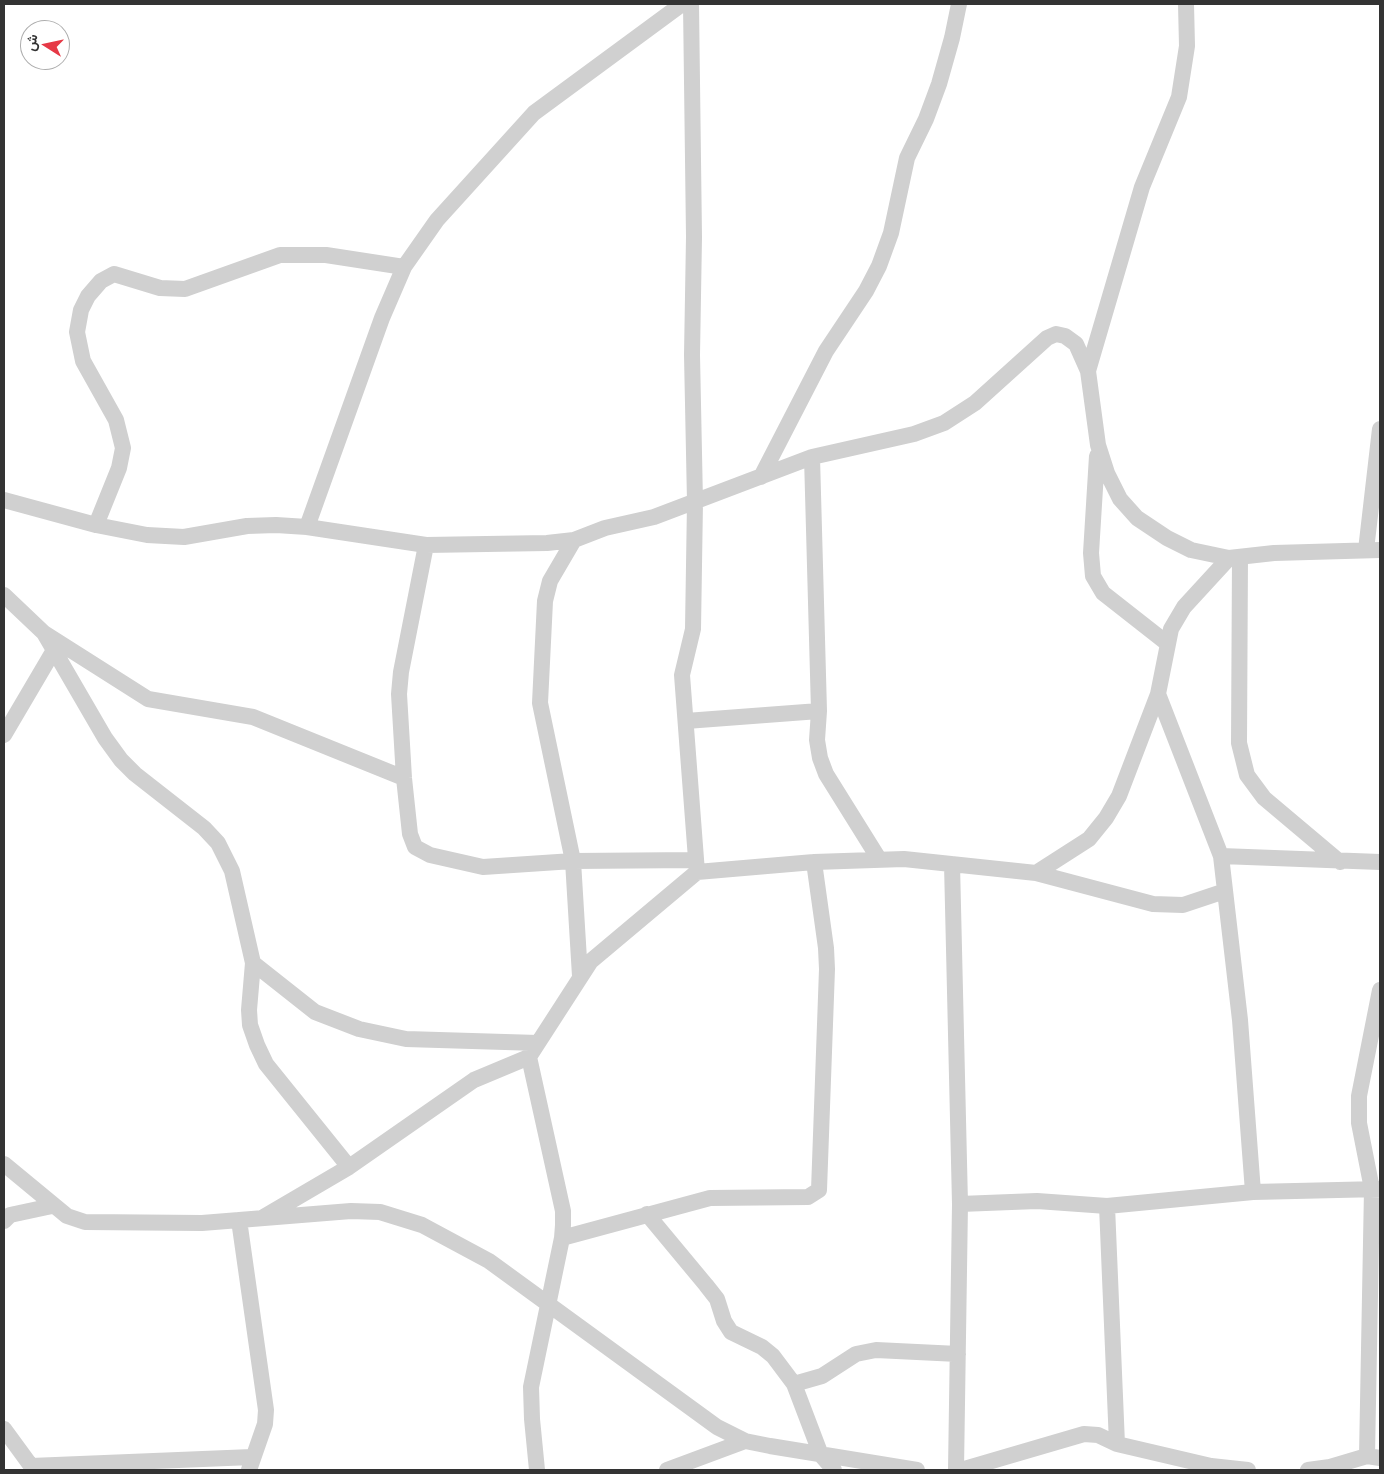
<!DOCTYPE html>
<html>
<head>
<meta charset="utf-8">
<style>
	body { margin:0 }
	#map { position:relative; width:1384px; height:1474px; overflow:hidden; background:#fff; font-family:"Work Sans",Vazirmatn,sans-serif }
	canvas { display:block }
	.frame { position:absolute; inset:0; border:5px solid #333; pointer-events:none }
	.north { position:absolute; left:20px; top:20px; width:50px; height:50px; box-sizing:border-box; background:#fff; border:1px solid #adadad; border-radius:50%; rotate:280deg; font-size:14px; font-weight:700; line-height:20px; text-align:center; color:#333 }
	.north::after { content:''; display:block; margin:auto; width:18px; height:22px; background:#e63946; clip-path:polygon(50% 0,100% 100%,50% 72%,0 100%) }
</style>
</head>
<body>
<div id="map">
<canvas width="1384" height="1474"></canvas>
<div class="frame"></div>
<div class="north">ش</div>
</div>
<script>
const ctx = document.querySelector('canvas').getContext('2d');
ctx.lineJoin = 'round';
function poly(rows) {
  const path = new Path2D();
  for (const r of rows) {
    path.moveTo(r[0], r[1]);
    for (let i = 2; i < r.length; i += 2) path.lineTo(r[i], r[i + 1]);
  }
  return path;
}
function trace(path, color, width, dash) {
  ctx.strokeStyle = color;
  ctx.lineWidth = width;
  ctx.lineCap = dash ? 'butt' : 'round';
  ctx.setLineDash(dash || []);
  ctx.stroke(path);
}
trace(poly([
	[691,4,694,237,692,355,695,502,693,629,682,675,697,872],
	[1088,371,1142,187,1179,97,1187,46,1186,4],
	[1097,456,1091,553,1093,576,1103,593,1168,644],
	[812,457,819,711,817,740,820,758,826,774,879,859],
	[761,477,826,351,866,291,879,266,891,233,907,158,926,119,939,84,952,38,959,4],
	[4,500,96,525,147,535,184,537,247,526,276,525,307,527,426,545,547,543,574,540,605,528,654,517,812,457,914,434,944,423,975,403,1047,338,1056,334,1065,336,1076,344,1088,371,1098,445,1107,473,1120,499,1137,518,1167,538,1191,550,1229,558,1274,553,1380,550],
	[96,525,119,468,123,448,116,420,83,361,77,332,81,310,88,296,101,281,114,274,160,288,185,289,280,255,326,255,404,267],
	[307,527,382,318,404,267,437,220,534,113,682,4],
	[574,540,550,581,545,601,540,703,573,861,580,976],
	[426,545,401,672,399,694,404,778,410,834,415,847,430,855,483,867,573,861,696,860],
	[1366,550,1380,429],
	[1240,557,1239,743,1247,775,1264,798,1340,862],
	[4,595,44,633,148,699,253,717,404,778],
	[44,633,105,738,121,760,135,774,204,828,218,843,232,871,253,963,249,1010,250,1025,257,1045,266,1064,349,1167],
	[1158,694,1221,856,1240,1020,1253,1192],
	[686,721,819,711],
	[4,735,54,650],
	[1221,856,1380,862],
	[952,864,960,1204,956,1470],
	[1036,873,1089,839,1106,818,1119,796,1158,694,1171,629,1184,607,1229,558],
	[253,963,315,1012,359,1029,406,1039,538,1043],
	[529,1057,563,1211,563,1225,562,1238,531,1387,532,1419,537,1470],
	[4,1164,67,1216,85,1222,202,1223,351,1211,380,1212,422,1225,489,1261,717,1427,745,1441,770,1446,917,1470],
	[960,1204,1037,1201,1107,1206,1253,1192,1380,1189],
	[1107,1206,1117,1444],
	[647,1214,706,1285,717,1299,724,1321,731,1332,762,1347,773,1356,794,1384,821,1455,834,1470],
	[262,1218,349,1167,474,1080,529,1057,591,961,697,872,814,862,904,859,1036,873,1153,904,1183,905,1225,891],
	[239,1220,266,1410,265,1424,249,1470],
	[4,1221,10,1215,52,1206],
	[562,1238,710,1198,808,1197,819,1190,827,969,826,948,814,862],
	[794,1384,822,1376,856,1354,876,1350,958,1354],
	[4,1429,34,1470],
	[1367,1456,1372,1189,1359,1123,1359,1096,1380,990],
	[31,1466,252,1457],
	[667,1470,745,1441],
	[961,1470,1084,1434,1098,1435,1117,1444,1211,1466,1248,1470],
	[1308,1470,1330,1467,1367,1456,1380,1458]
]), '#d0d0d0', 16);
</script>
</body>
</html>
